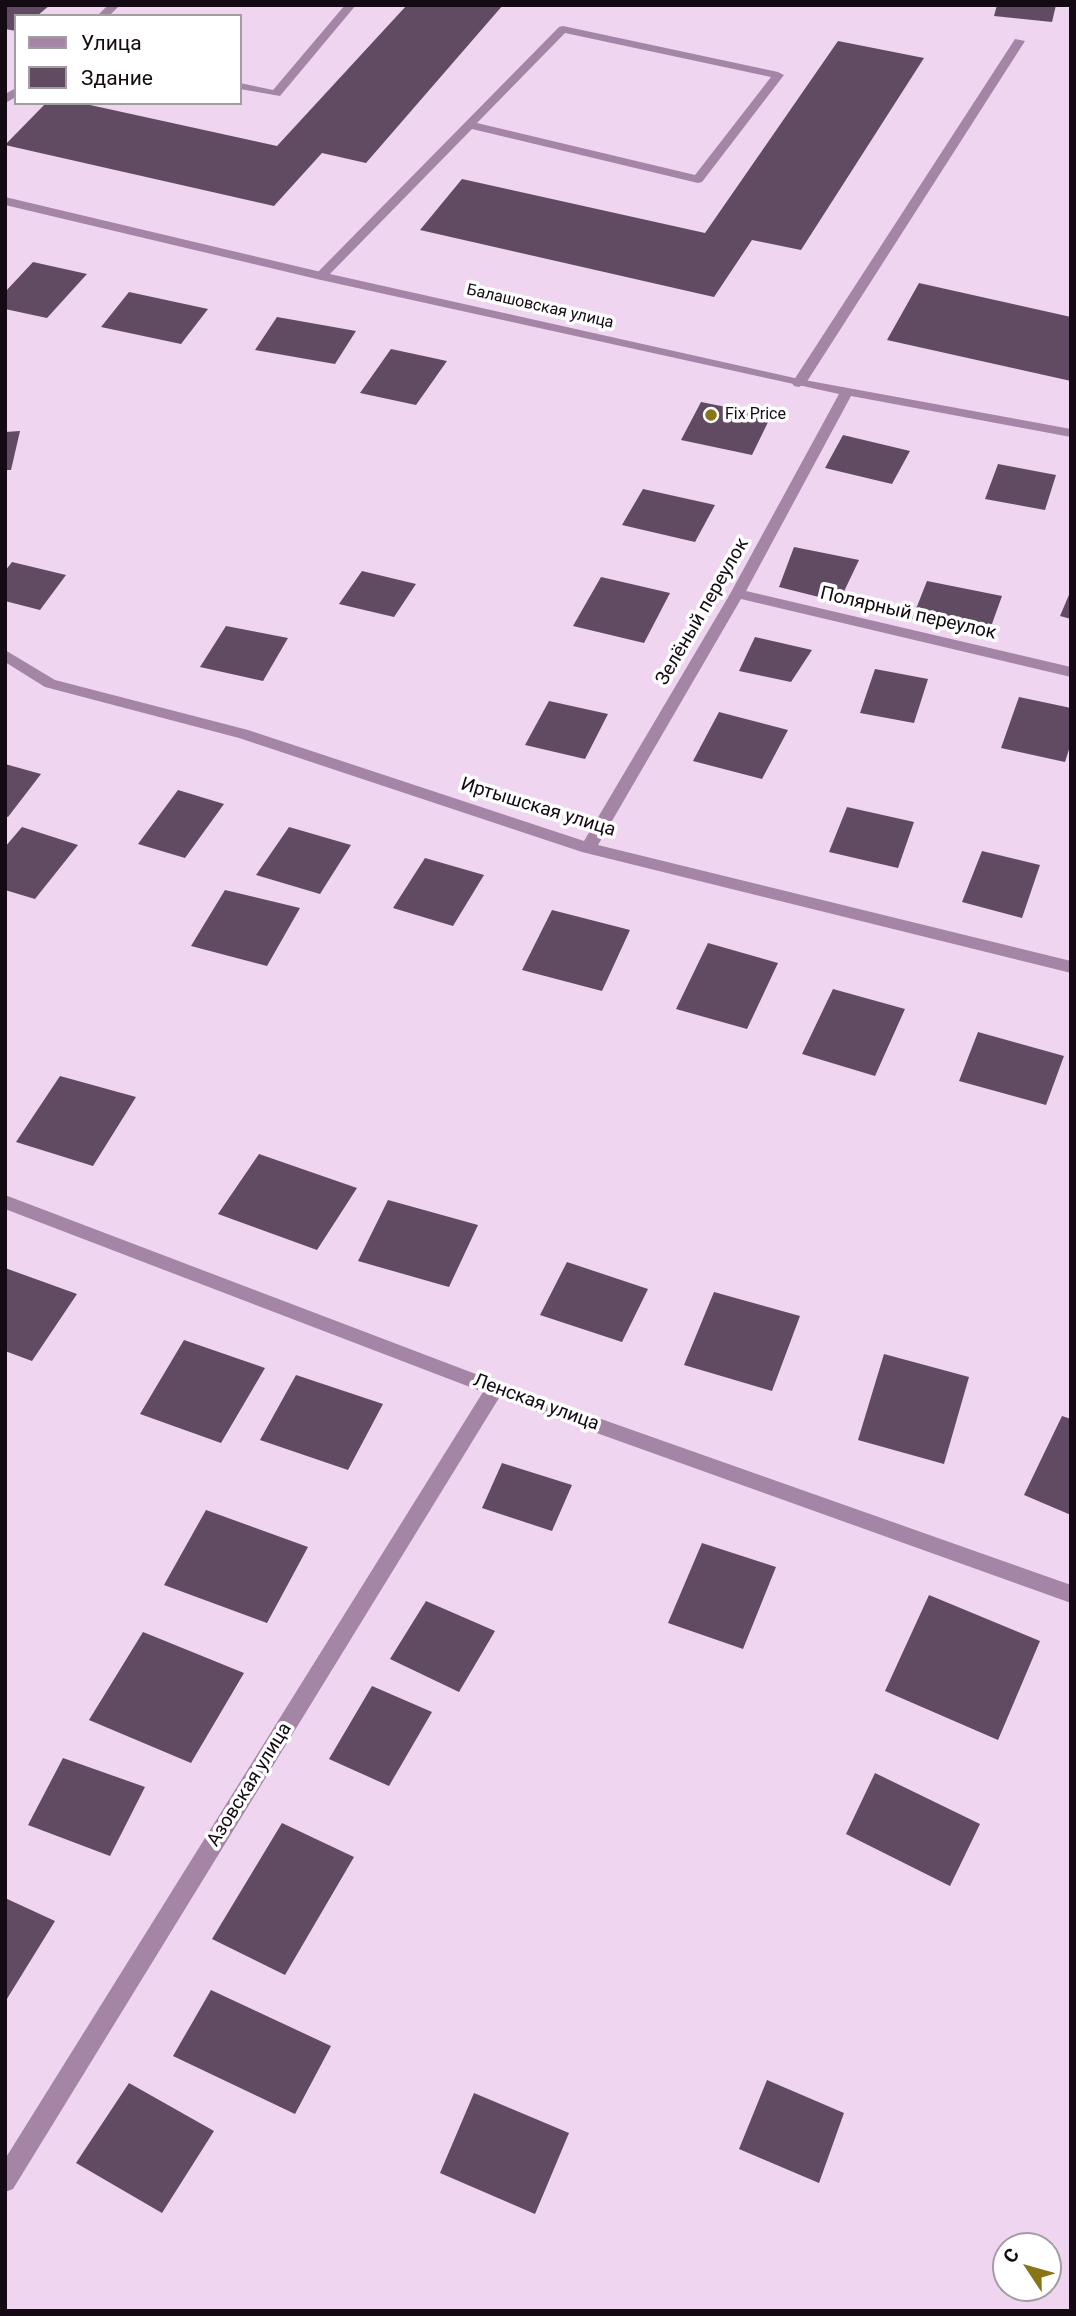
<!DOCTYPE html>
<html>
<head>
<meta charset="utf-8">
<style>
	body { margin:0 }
	#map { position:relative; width:1076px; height:2316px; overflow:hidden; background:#efd5f0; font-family:Roboto,sans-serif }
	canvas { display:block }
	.frame { position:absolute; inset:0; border:7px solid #130a13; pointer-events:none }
	.legend { position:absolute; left:14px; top:14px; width:228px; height:91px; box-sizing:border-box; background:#fff; border:2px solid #a19da1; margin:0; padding:9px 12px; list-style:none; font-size:21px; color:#130a13 }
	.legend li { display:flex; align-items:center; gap:14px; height:35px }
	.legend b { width:35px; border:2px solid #a19da1 }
	.north { position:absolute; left:992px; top:2232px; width:70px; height:70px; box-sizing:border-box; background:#fff; border:2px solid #a19da1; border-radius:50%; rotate:306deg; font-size:19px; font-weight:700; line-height:28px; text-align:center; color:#130a13 }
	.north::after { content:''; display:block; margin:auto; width:24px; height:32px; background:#877517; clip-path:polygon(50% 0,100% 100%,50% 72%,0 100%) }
</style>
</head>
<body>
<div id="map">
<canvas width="1076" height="2316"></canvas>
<div class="frame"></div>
<ul class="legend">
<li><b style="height:9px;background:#a485a6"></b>Улица</li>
<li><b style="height:19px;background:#614b62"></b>Здание</li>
</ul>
<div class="north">С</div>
</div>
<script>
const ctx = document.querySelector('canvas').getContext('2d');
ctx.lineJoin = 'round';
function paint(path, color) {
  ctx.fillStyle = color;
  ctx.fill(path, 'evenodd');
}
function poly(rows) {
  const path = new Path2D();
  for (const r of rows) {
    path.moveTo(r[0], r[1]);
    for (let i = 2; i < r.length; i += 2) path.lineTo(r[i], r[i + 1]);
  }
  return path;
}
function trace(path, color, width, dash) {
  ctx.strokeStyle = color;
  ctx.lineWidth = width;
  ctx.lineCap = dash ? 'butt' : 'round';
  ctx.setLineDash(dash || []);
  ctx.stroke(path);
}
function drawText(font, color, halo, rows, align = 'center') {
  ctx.font = font + ' Roboto,sans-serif';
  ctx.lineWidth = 7;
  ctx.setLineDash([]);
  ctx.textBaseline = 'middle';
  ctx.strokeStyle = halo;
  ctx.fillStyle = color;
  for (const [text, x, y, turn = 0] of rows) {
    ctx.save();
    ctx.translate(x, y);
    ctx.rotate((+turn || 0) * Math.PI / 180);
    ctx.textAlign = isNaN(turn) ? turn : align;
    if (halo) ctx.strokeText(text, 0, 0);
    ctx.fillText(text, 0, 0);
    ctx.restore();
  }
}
paint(poly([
	[5,5,50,5,37,16,16,16,16,31,5,29],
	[407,5,503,5,366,163,322,153,274,206,5,145,46,103,81,103,277,146],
	[997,5,1056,5,1052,22,994,16],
	[838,41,924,58,801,250,752,240,714,297,420,230,462,179,705,233],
	[33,262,87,274,47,318,5,309,5,292],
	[919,283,1071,317,1071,381,887,340],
	[129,292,208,309,181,344,101,327],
	[277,317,356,331,335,364,255,350],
	[391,349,447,361,416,405,360,393],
	[701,402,771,416,752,455,681,440],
	[20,431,11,470,5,470,5,432],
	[843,435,910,451,892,484,825,468],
	[998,464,1056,475,1045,510,985,499],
	[643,489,715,505,695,542,622,525],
	[794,547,859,560,839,602,779,587],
	[12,562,66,575,40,610,5,601,5,571],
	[362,571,416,584,394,617,339,604],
	[601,577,670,593,644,643,573,626],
	[927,581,1002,596,988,635,912,619],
	[1071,590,1071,619,1060,616],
	[226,626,288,638,263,681,200,667],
	[755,637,812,650,791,682,739,671],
	[875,669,928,679,914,723,860,713],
	[1019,697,1071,708,1071,743,1065,762,1001,748],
	[549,701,608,714,585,759,525,745],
	[719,712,788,730,762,779,693,761],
	[5,764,41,774,8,817,5,816],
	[178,790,224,804,185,858,138,844],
	[847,807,914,822,898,868,829,852],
	[22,827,78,845,35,899,5,890,5,847],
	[289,827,351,845,320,894,256,875],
	[982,851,1040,865,1022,918,962,902],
	[425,858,484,875,453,926,393,908],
	[225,890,300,908,267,966,191,946],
	[552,910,630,930,602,991,522,970],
	[708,943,778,963,747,1029,676,1009],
	[833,989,905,1009,875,1076,802,1054],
	[978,1032,1064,1056,1046,1105,959,1081],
	[60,1076,136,1097,93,1166,16,1142],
	[259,1154,357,1188,317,1250,218,1214],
	[388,1200,478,1225,449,1287,358,1261],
	[567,1262,648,1289,622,1342,540,1315],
	[5,1268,77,1294,32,1361,5,1351],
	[714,1292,800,1316,772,1391,684,1365],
	[184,1340,265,1368,221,1443,140,1414],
	[884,1354,969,1377,944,1464,858,1440],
	[296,1375,383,1404,348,1470,260,1440],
	[1062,1416,1071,1419,1071,1515,1024,1495],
	[502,1463,572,1485,552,1531,482,1508],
	[206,1510,308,1547,267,1623,164,1585],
	[702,1543,776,1567,743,1649,668,1623],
	[929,1595,1040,1641,998,1740,885,1691],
	[426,1601,495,1631,459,1692,390,1659],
	[143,1632,244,1673,191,1763,89,1720],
	[372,1686,432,1712,389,1786,329,1759],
	[63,1758,145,1787,110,1856,28,1825],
	[875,1773,980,1824,950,1886,846,1834],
	[282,1823,354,1857,285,1975,212,1939],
	[5,1898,55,1921,5,2002],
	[211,1990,331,2046,295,2114,173,2056],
	[767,2080,844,2113,819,2183,739,2149],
	[129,2083,214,2131,162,2213,76,2163],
	[474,2093,569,2133,535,2214,440,2173]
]), '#614b62');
paint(poly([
	[108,5,120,5,109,16,97,16,108,5],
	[345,5,356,5,280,96,240,89,240,83,273,90,345,5],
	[563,26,778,72,784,75,702,182,698,183,472,129,325,279,317,279,317,273,559,27,563,26],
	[565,33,771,77,695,175,477,123,565,33],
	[1015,39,1025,41,806,383,799,387,794,386,792,383,1015,39],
	[16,88,16,97,5,103,5,94,16,88]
]), '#a485a6');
paint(poly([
	[5,197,321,272,799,379,1071,429,1071,437,851,396,746,591,1071,667,1071,677,741,599,598,845,1071,961,1071,973,582,852,239,738,45,687,5,662,5,650,55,680,248,730,584,841,730,594,839,394,321,280,5,205,5,197],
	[5,1195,502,1384,1071,1585,1071,1603,499,1398,13,2189,5,2192,5,2159,483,1392,5,1209,5,1195]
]), '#a485a6');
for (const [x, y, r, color] of [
	[711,415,7,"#877517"]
]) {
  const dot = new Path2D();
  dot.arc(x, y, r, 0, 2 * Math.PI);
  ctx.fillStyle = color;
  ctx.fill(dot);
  trace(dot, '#fff', 2.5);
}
drawText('16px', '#130a13', '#fff', [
	["Балашовская улица",540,307,13]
]);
drawText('16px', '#130a13', '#fff', [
	["Fix Price",725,415]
], 'left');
drawText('19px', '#130a13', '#fff', [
	["Зелёный переулок",703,612,-60],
	["Полярный переулок",908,614,13],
	["Иртышская улица",538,808,17],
	["Ленская улица",536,1403,20],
	["Азовская улица",250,1785,-58]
]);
</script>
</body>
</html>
